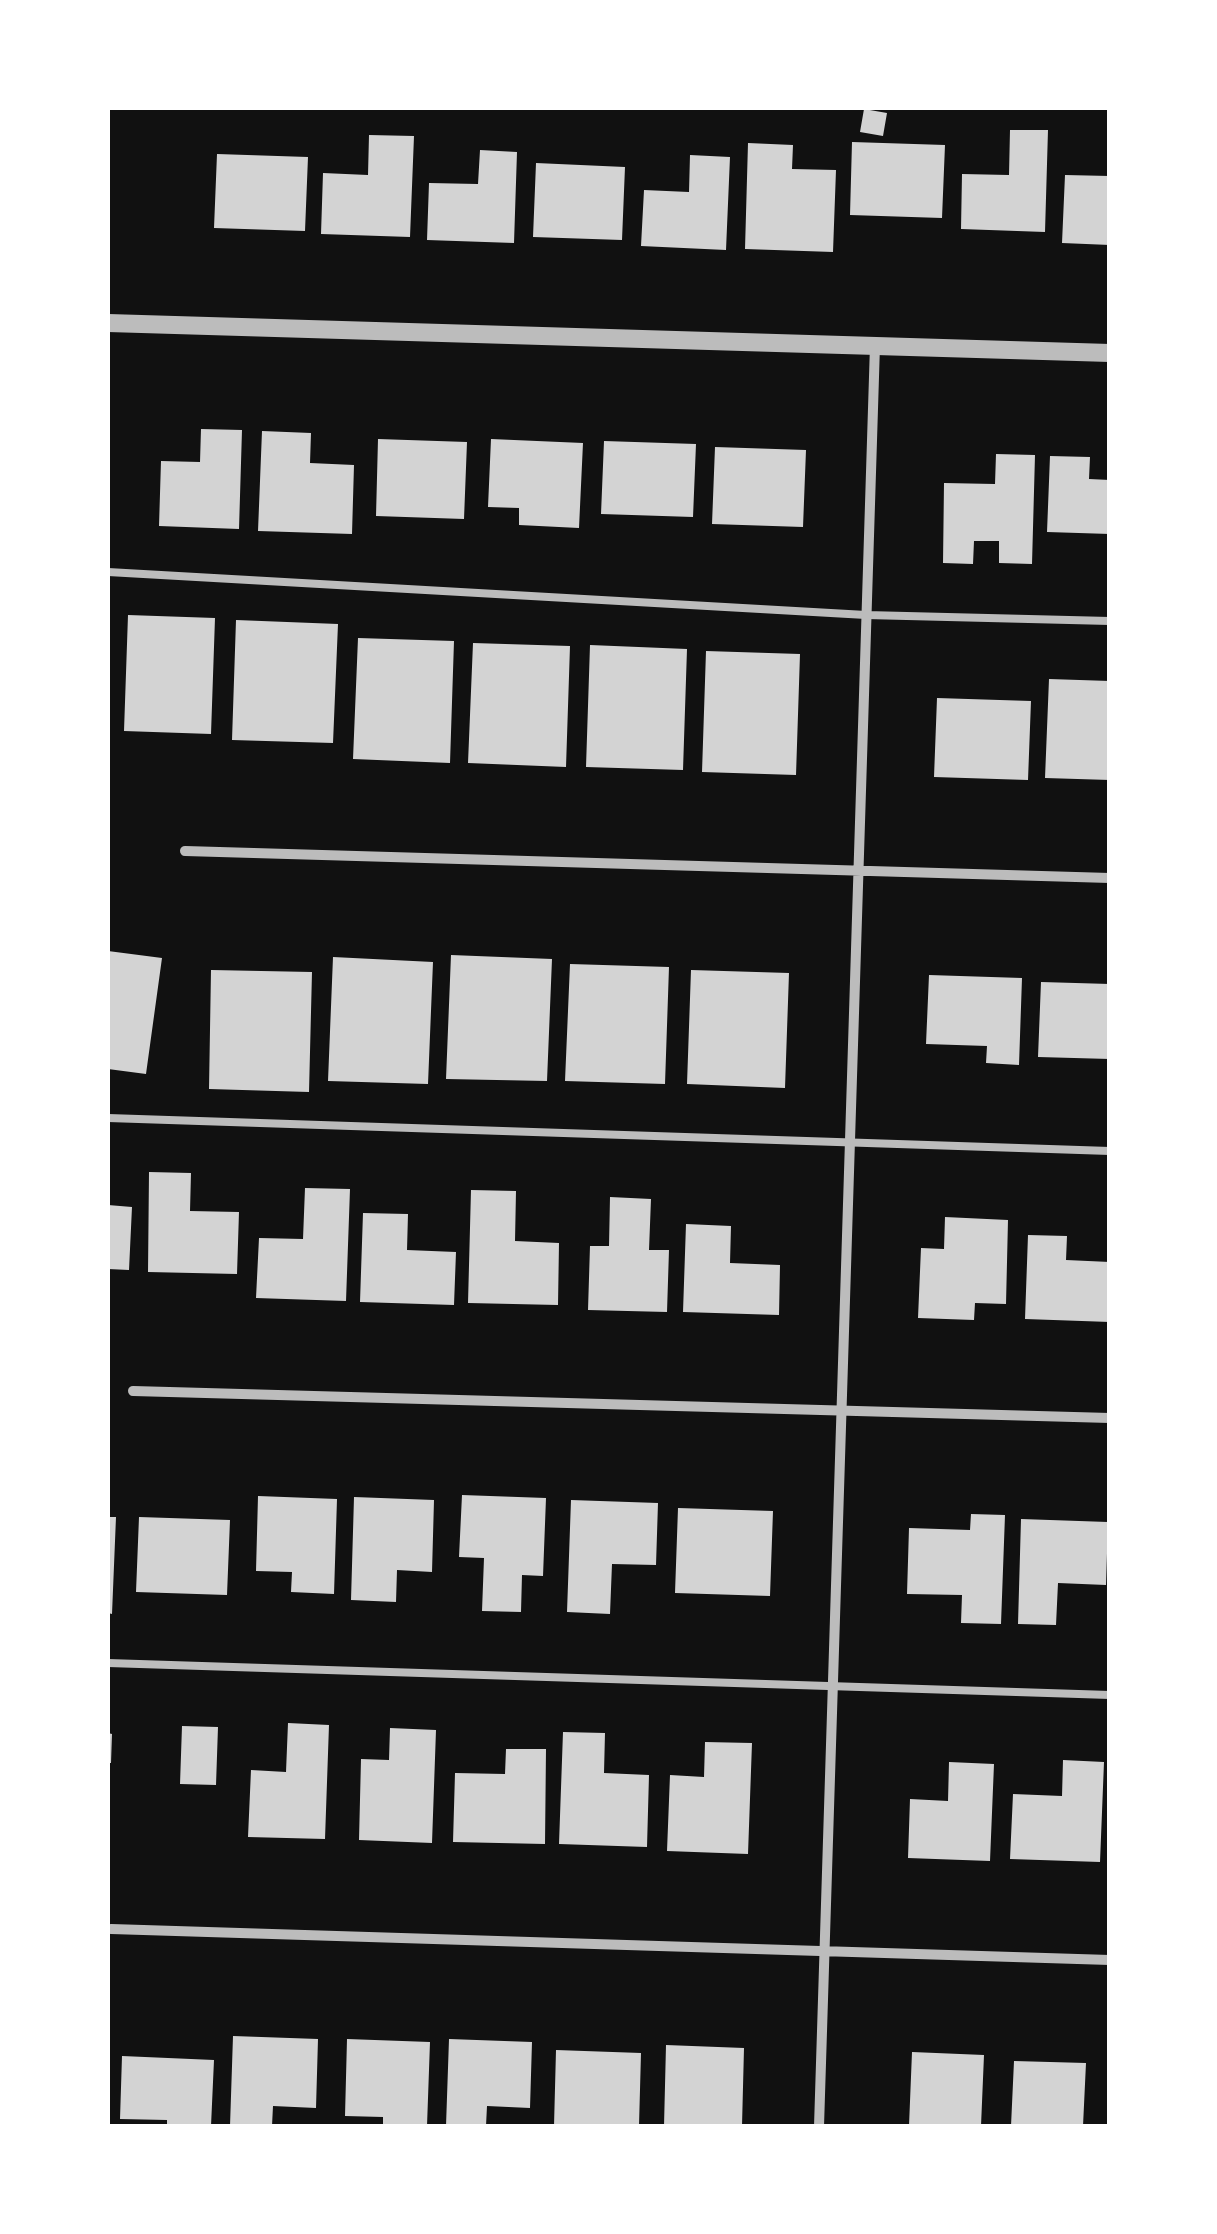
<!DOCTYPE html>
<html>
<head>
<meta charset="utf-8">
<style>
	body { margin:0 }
	#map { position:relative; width:1217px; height:2234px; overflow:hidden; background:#111; font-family:Poppins,sans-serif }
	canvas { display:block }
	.frame { position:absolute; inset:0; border:110px solid #fff; pointer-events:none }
</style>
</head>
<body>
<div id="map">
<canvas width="1217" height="2234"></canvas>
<div class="frame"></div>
</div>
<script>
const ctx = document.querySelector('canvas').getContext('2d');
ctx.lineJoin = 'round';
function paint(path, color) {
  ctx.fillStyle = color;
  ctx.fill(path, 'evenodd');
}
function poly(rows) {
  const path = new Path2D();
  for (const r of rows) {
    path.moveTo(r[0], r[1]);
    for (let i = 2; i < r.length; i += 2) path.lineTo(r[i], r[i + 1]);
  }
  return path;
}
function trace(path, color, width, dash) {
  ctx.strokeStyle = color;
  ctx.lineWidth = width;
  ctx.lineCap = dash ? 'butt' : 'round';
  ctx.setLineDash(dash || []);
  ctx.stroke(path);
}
paint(poly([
	[864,109,887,113,883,136,860,132],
	[1010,130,1048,130,1045,232,961,229,962,174,1009,175],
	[369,135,414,136,410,237,321,234,323,173,368,175],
	[852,142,945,145,942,218,850,215],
	[748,143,793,145,792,169,836,170,833,252,745,249],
	[480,150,517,152,514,243,427,240,429,183,478,184],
	[217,154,308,157,305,231,214,228],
	[690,155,730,157,726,250,641,246,644,190,689,192],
	[536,163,625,167,622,240,533,237],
	[1065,175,1110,176,1110,245,1062,243],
	[201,429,242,430,239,529,159,526,161,461,200,462],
	[262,431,311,433,310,463,354,465,352,534,258,531],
	[378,439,467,442,464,519,376,516],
	[491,439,583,443,579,528,519,525,519,508,488,507],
	[604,441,696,444,693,517,601,514],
	[715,447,806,450,803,527,712,524],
	[996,454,1035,455,1032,564,999,563,999,541,974,541,973,564,943,563,944,483,995,484],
	[1050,456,1090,457,1089,479,1110,480,1110,534,1047,532],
	[128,615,215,618,211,734,124,731],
	[236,620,338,624,333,743,232,740],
	[358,638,454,641,450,763,353,759],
	[473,643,570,646,566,767,468,763],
	[590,645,687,649,683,770,586,767],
	[706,651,800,654,796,775,702,772],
	[1049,679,1110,681,1110,780,1045,778],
	[937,698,1031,701,1028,780,934,777],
	[108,951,162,958,146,1074,108,1069],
	[451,955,552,959,547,1081,446,1079],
	[333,957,433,962,428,1084,328,1081],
	[570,964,669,967,665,1084,565,1081],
	[211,970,312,972,309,1092,209,1089],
	[691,970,789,973,785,1088,687,1084],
	[929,975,1022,978,1019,1065,986,1063,987,1046,926,1044],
	[1041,982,1110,984,1110,1059,1038,1057],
	[149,1172,191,1173,190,1211,239,1212,237,1274,148,1272],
	[305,1188,350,1189,346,1301,256,1298,259,1238,303,1239],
	[471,1190,516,1191,515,1241,559,1243,558,1305,468,1303],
	[610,1197,651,1199,649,1250,669,1250,667,1312,588,1310,590,1246,609,1246],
	[108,1205,132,1207,129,1270,108,1269],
	[363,1213,408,1214,407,1250,456,1252,454,1305,360,1302],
	[945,1217,1008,1220,1006,1304,975,1303,974,1320,918,1318,921,1248,944,1249],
	[686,1224,731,1226,730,1263,780,1265,779,1315,683,1312],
	[1028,1235,1067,1236,1066,1260,1110,1262,1110,1322,1025,1319],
	[462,1495,546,1498,543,1576,522,1575,521,1612,482,1611,484,1558,459,1557],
	[258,1496,337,1499,334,1594,291,1592,292,1572,256,1571],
	[354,1497,434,1500,432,1572,397,1570,396,1602,351,1600],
	[571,1500,658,1503,656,1565,612,1564,610,1614,567,1612],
	[678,1508,773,1511,770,1596,675,1593],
	[971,1514,1005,1515,1001,1624,961,1623,962,1595,907,1594,909,1528,970,1530],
	[108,1517,116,1517,112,1614,108,1613],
	[139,1517,230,1520,227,1595,136,1592],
	[1021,1519,1108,1522,1106,1585,1058,1583,1056,1625,1018,1624],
	[288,1723,329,1725,325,1839,248,1837,251,1770,286,1772],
	[182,1726,218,1727,216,1785,180,1784],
	[390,1728,436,1730,432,1843,359,1840,361,1759,389,1760],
	[563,1732,605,1733,604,1773,649,1775,647,1847,559,1844],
	[108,1733,112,1734,111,1763,108,1763],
	[705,1742,752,1743,748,1854,667,1851,670,1775,704,1777],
	[506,1749,546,1749,545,1844,453,1842,455,1773,505,1774],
	[1063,1760,1104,1762,1100,1862,1010,1859,1013,1794,1062,1796],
	[949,1762,994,1764,990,1861,908,1858,910,1799,948,1801],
	[233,2036,318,2039,316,2108,273,2106,272,2126,230,2126],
	[347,2039,430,2042,427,2126,383,2126,383,2117,345,2116],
	[449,2039,532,2042,530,2108,487,2106,486,2126,446,2126],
	[666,2045,744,2048,742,2126,664,2126],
	[556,2050,641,2053,639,2126,554,2126],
	[912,2052,984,2055,981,2126,909,2126],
	[122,2056,214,2060,211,2126,167,2126,167,2120,120,2119],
	[1014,2061,1086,2063,1083,2126,1011,2126]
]), '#d3d3d3');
trace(poly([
	[108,572,866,615,1110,621],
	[108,1118,1110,1151],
	[108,1663,1110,1695]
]), '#bcbcbc', 8);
trace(poly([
	[185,851,1110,878],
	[133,1391,1110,1418],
	[111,1929,1110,1960],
	[819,2126,875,345]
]), '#bcbcbc', 10);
trace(poly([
	[108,323,1110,353]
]), '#bcbcbc', 18);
</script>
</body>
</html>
